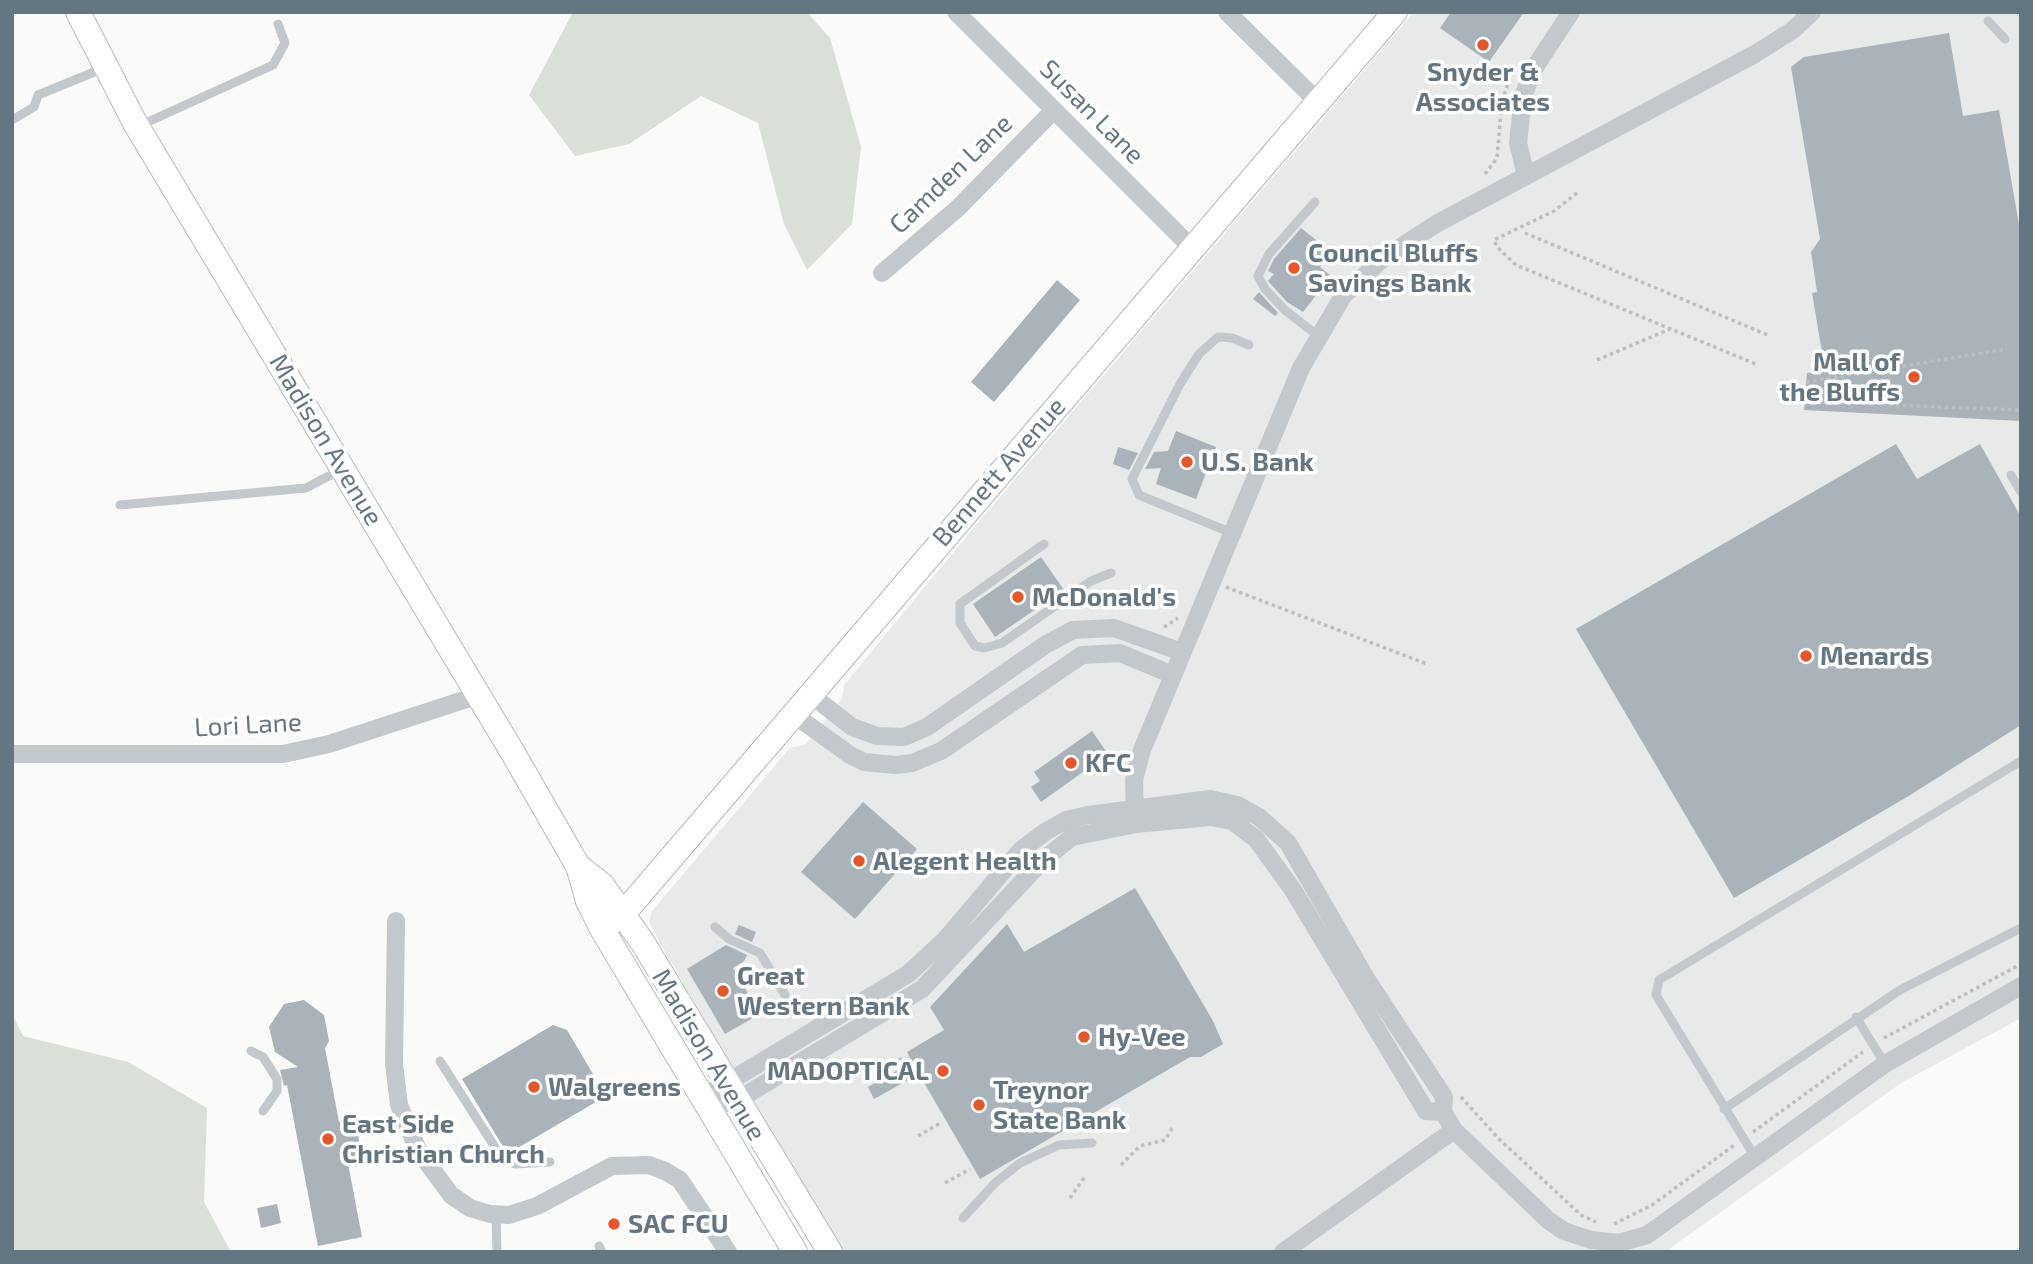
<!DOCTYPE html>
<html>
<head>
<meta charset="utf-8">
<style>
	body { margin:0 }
	#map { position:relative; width:2033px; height:1264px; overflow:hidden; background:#fafaf8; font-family:"Exo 2",sans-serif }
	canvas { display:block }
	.frame { position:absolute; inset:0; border:14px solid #657683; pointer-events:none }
</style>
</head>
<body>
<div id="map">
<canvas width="2033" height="1264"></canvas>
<div class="frame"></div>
</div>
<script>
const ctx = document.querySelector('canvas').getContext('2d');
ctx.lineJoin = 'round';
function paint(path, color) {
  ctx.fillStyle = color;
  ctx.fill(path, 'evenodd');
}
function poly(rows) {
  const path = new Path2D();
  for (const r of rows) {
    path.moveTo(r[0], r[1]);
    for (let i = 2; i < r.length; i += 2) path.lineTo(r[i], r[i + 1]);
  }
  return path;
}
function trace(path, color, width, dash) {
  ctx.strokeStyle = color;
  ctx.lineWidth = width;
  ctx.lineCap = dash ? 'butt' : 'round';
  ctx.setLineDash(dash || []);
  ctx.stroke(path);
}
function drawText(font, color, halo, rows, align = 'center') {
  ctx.font = font + ' "Exo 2",sans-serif';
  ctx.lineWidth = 7;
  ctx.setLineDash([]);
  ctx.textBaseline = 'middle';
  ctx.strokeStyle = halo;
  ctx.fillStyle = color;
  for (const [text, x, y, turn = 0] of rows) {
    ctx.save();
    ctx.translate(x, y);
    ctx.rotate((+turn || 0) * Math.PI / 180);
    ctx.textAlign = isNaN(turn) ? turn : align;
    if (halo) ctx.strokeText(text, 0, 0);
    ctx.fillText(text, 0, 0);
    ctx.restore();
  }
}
paint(poly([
	[1414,12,2021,12,2021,1018,1901,1083,1665,1252,845,1252,759,1115,656,936,649,922,652,911,790,748,806,744,842,699,844,685,976,525]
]), '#e8e9e9');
paint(poly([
	[573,12,807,12,830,38,861,147,852,224,807,270,784,224,758,123,701,96,629,144,575,156,529,95],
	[12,1014,23,1036,128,1062,207,1108,204,1202,231,1252,12,1252]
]), '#dadfd7');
paint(poly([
	[1451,12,1524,12,1489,62,1440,28],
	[1949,33,1963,116,1999,110,2021,236,2021,421,1804,410,1807,373,1825,370,1812,293,1817,292,1811,252,1820,239,1791,67,1804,57],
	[1301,228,1331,252,1320,267,1331,276,1303,312,1287,302,1268,281,1274,274,1268,271,1274,259],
	[1057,280,1080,300,994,402,971,382],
	[1259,292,1278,313,1275,316,1253,299],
	[1176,431,1216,447,1196,499,1156,484,1161,468,1145,469,1154,452,1168,451],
	[1896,444,1917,479,1980,444,2021,517,2021,725,1907,797,1734,898,1576,629],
	[1118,447,1138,453,1129,470,1113,464],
	[1041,557,1064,590,995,637,973,604],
	[1092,731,1108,754,1041,802,1031,787,1040,781,1034,772],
	[863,802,917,849,855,919,801,872],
	[1135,888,1213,1021,1223,1044,1201,1057,1190,1057,980,1179,919,1074,874,1099,868,1087,912,1062,907,1052,944,1030,930,1007,1007,924,1024,952],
	[739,925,756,932,752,942,735,934],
	[726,945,747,955,744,961,733,968,760,1014,725,1034,687,969],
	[304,1000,324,1015,329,1041,325,1048,339,1122,355,1119,362,1156,347,1158,362,1237,318,1246,287,1085,284,1086,280,1070,298,1067,275,1052,269,1027,284,1004],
	[553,1025,567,1030,606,1096,516,1149,502,1145,462,1079],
	[277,1204,281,1223,261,1228,257,1208]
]), '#aab3b9');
const secondary = poly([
	[78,12,135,123,513,753,578,866,588,901,602,929,795,1252],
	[578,866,602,885,643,943,830,1252],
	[602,929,623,914,1395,12]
]);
trace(secondary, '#b3babf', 26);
trace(poly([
	[1485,174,1497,158,1502,100,1516,63],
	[1577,193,1554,211,1494,240,1497,247,1516,265,1758,365],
	[1525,233,1770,336],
	[1891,357,1888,405,2021,410],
	[1597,360,1670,329],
	[1806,382,2007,349],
	[1226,587,1427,664],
	[1164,627,1178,618],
	[1884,1038,2021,964],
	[880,1070,905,1057],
	[1461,1097,1498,1138,1581,1215,1596,1222],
	[1753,1132,1863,1052],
	[918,1136,942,1122],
	[1121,1165,1140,1146,1165,1140,1172,1128],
	[945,1183,970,1169],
	[1070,1198,1084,1178],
	[1614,1224,1652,1205,1736,1144]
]), '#bbbfc2', 3.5, [3.5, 3.5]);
trace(poly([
	[1988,21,2005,39],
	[12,120,34,107,38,95,104,68],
	[139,126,273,65,285,43,278,24],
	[1315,202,1269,254,1258,276,1265,289,1286,311,1317,335],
	[2011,475,2021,492],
	[120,505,306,488,340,470],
	[1232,533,1139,495,1132,479,1180,384,1199,354,1218,337,1232,338,1249,345],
	[1044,544,960,604,960,623,975,646,984,648,1002,643,1091,581,1111,573],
	[715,927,729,939,760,953,785,995],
	[1856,1017,1885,1064],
	[251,1051,263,1057,277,1079,277,1091,263,1111],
	[440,1061,498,1152,515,1164,550,1162],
	[1724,1109,1900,990,2021,928],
	[1755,1157,1656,995,1659,980,2021,761],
	[496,1214,497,1252],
	[963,1218,995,1183,1020,1163,1059,1145,1092,1143],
	[599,1246,602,1252]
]), '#c3c8cc', 9);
trace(poly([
	[956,12,1192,248],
	[1227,12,1318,102],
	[1526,176,1518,143,1523,97,1533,70,1571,12],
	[882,273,958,208,1054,110],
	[810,694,852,727,877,736,904,737,927,727,1045,645,1073,630,1114,628,1182,652],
	[793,714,850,755,864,762,896,765,912,763,941,751,1082,655,1120,653,1173,675],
	[12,754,283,754,329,744,479,695],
	[1135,817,1134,780,1142,750,1301,368,1343,296,1381,260,1436,224,1755,54,1793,30,1812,12],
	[396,921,394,1064,399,1105,418,1150,451,1195,470,1208,490,1214,509,1215,537,1206,612,1166,649,1165,665,1171,680,1180,728,1252],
	[1443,1112,1426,1111,1293,890,1256,839,1232,821,1210,817,1136,824,1072,837,1043,860,922,989,736,1101,706,1107,713,1091,908,974,944,941,1021,850,1045,832,1066,820,1088,815,1210,799,1237,805,1259,817,1288,843,1367,980,1444,1097,1443,1112,1454,1130,1548,1220,1564,1231,1591,1240,1619,1243,1647,1235,1885,1064,2021,986],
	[1283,1252,1454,1130]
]), '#c3c8cc', 18);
trace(secondary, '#fff', 24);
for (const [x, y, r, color] of [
	[1483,45,7,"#e4572e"],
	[1294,268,7,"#e4572e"],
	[1914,377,7,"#e4572e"],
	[1187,462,7,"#e4572e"],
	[1018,597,7,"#e4572e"],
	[1806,656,7,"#e4572e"],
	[1071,763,7,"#e4572e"],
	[859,861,7,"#e4572e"],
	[723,991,7,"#e4572e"],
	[1084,1037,7,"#e4572e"],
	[943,1071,7,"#e4572e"],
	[534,1087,7,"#e4572e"],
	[979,1105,7,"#e4572e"],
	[328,1139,7,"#e4572e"],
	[614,1224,7,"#e4572e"]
]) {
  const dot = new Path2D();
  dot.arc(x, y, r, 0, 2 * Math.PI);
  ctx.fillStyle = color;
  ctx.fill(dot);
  trace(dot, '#fff', 2.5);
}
drawText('bold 26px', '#657683', '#fff', [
	["Snyder &",1483,72,"center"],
	["Associates",1483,102,"center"],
	["Council Bluffs",1308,253],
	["Savings Bank",1308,283],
	["Mall of",1900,362,"right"],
	["the Bluffs",1900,392,"right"],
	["U.S. Bank",1201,462],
	["McDonald's",1032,597],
	["Menards",1820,656],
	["KFC",1085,763],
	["Alegent Health",873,861],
	["Great",737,976],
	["Western Bank",737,1006],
	["Hy-Vee",1098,1037],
	["MADOPTICAL",929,1071,"right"],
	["Walgreens",548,1087],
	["Treynor",993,1090],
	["State Bank",993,1120],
	["East Side",342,1124],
	["Christian Church",342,1154],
	["SAC FCU",628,1224]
], 'left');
drawText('26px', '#657683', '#fff', [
	["Susan Lane",1092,112,45],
	["Camden Lane",951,174,-44],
	["Madison Avenue",326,440,59],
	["Bennett Avenue",999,472,-49],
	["Lori Lane",248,725,-3],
	["Madison Avenue",709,1055,59]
]);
</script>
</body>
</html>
